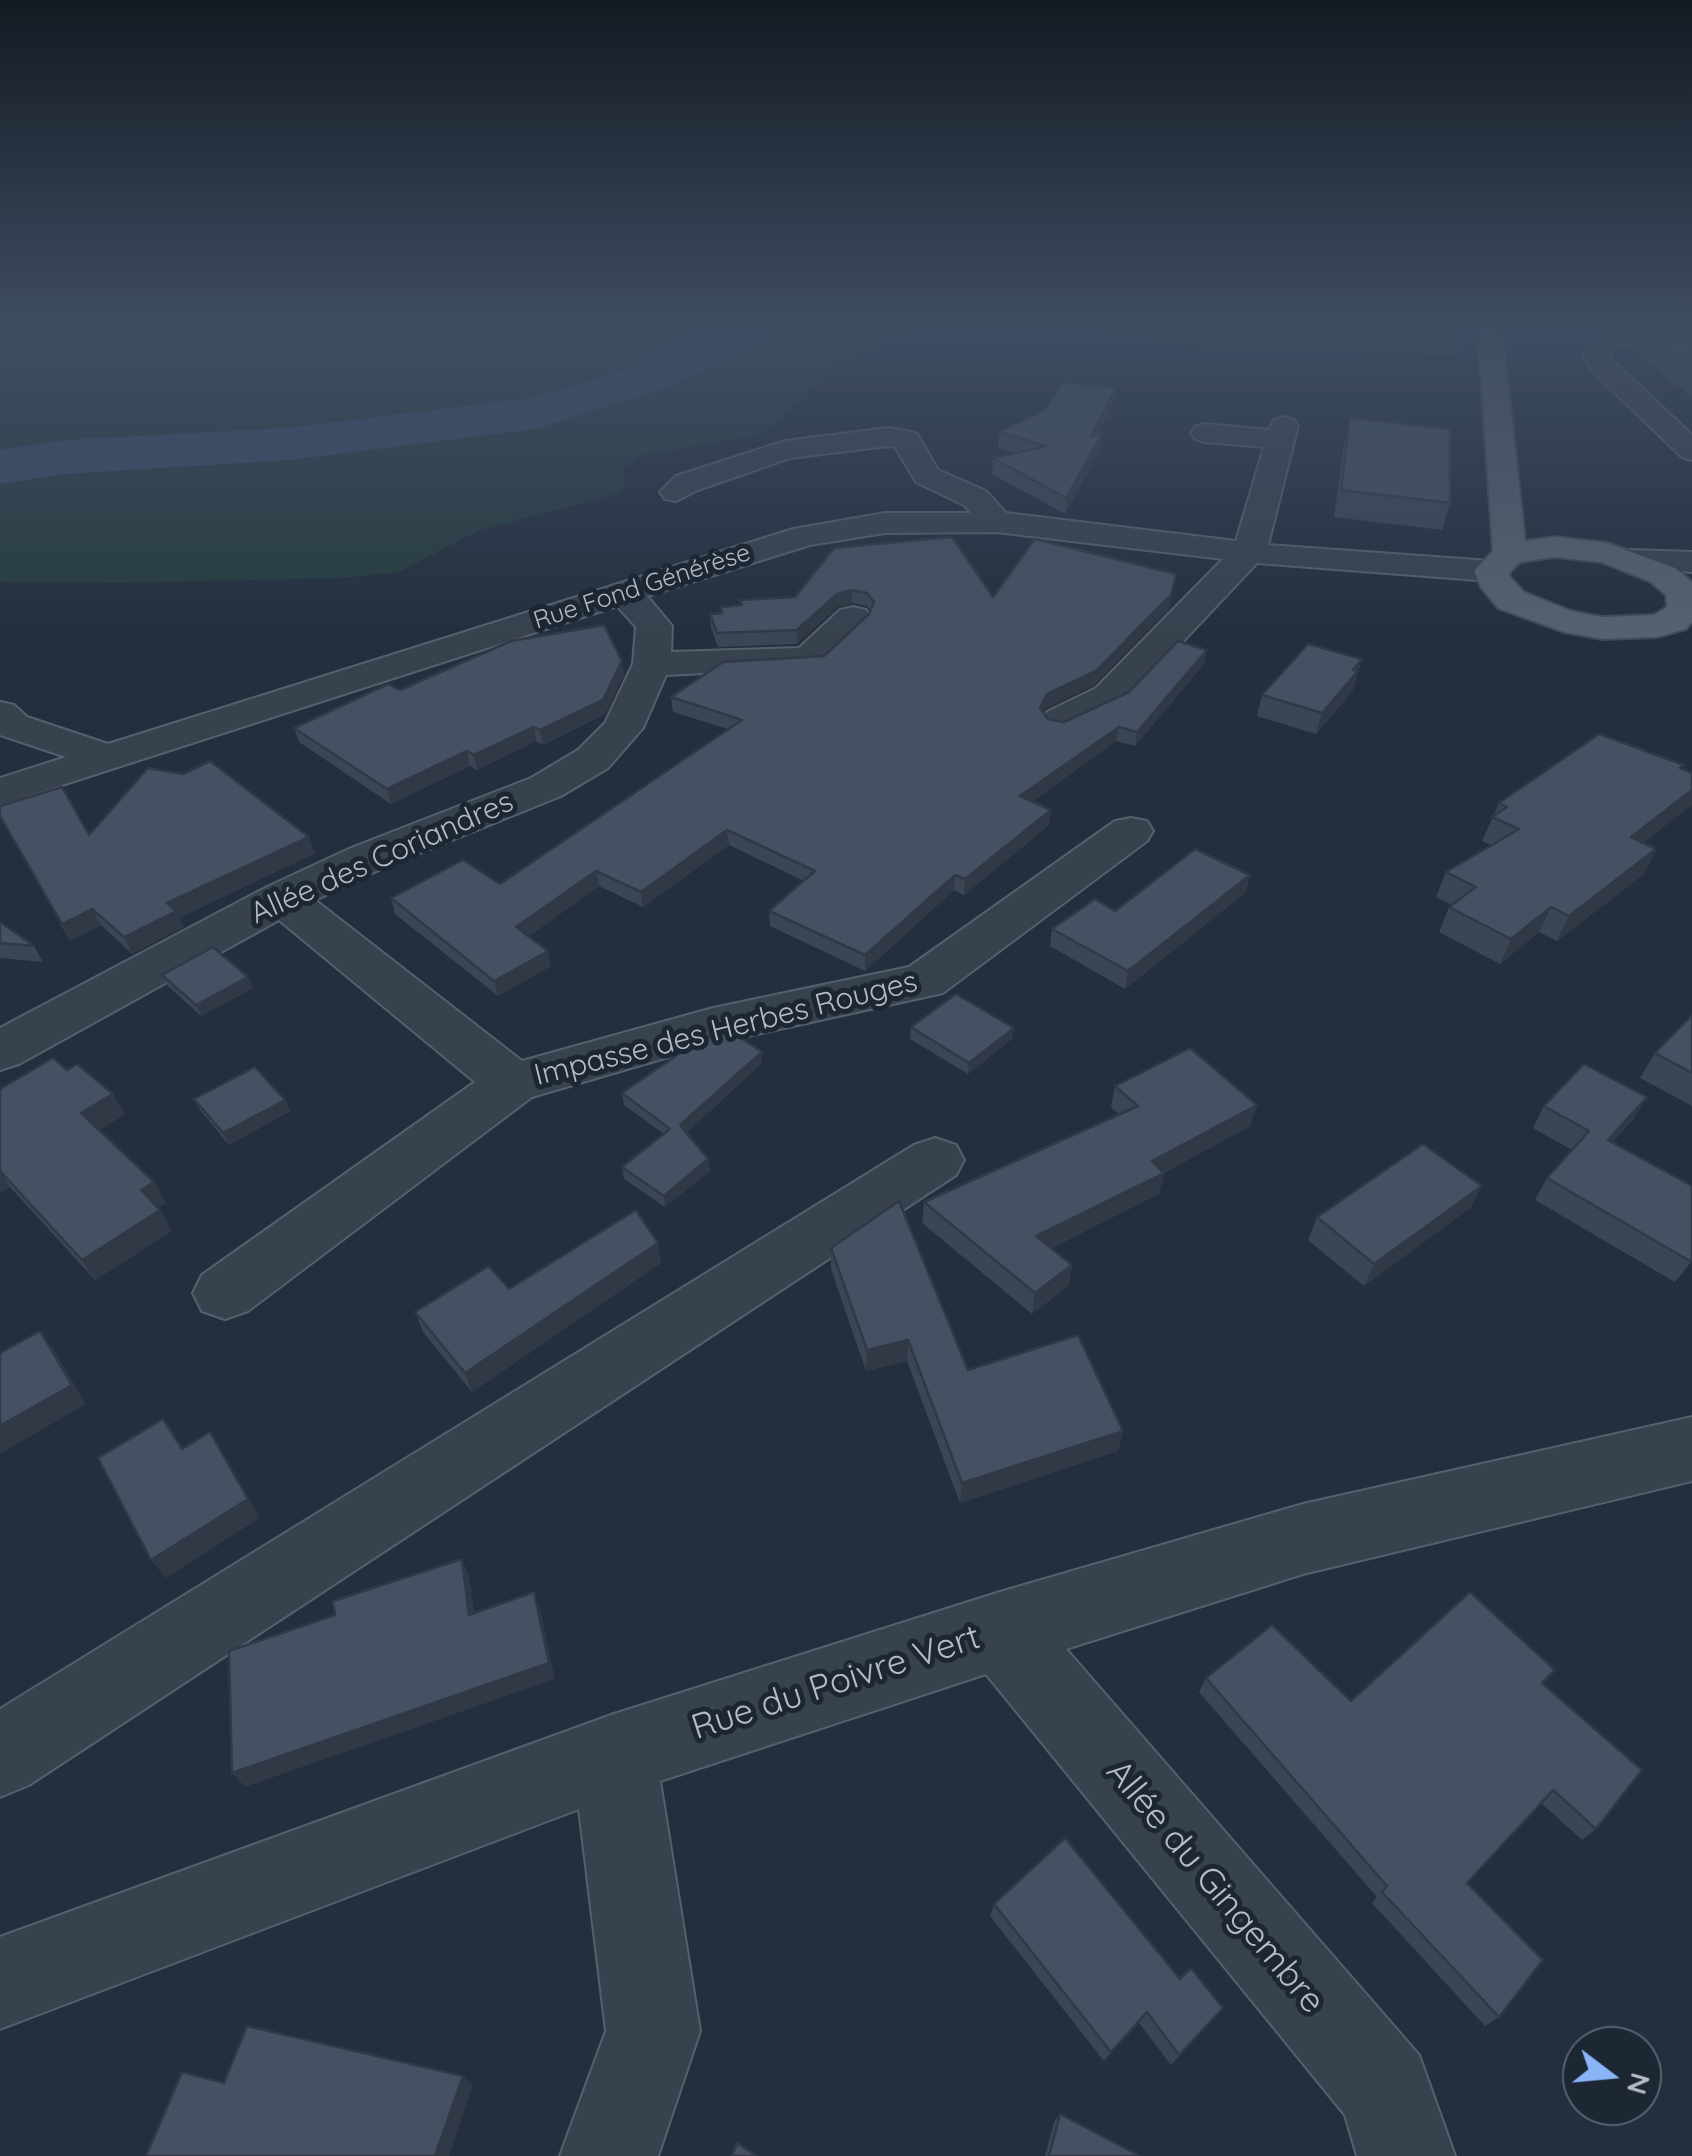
<!DOCTYPE html>
<html>
<head>
<meta charset="utf-8">
<style>
	body { margin:0 }
	#map { position:relative; width:1692px; height:2156px; overflow:hidden; background:#242f3e; font-family:Quicksand,sans-serif }
	canvas { display:block }
	.north { position:absolute; left:1562px; top:2026px; width:100px; height:100px; box-sizing:border-box; background:#1d2633; border:2px solid #59626f; border-radius:50%; rotate:106deg; font-size:28px; font-weight:700; line-height:40px; text-align:center; color:#b4bcc9 }
	.north::after { content:''; display:block; margin:auto; width:35px; height:45px; background:#8ab4f8; clip-path:polygon(50% 0,100% 100%,50% 72%,0 100%) }
</style>
</head>
<body>
<div id="map">
<canvas width="1692" height="2156"></canvas>
<div class="north">N</div>
</div>
<script>
const ctx = document.querySelector('canvas').getContext('2d');
ctx.lineJoin = 'round';
function paint(path, color) {
  ctx.fillStyle = color;
  ctx.fill(path, 'evenodd');
}
function poly(rows) {
  const path = new Path2D();
  for (const r of rows) {
    path.moveTo(r[0], r[1]);
    for (let i = 2; i < r.length; i += 2) path.lineTo(r[i], r[i + 1]);
  }
  return path;
}
function trace(path, color, width, dash) {
  ctx.strokeStyle = color;
  ctx.lineWidth = width;
  ctx.lineCap = dash ? 'butt' : 'round';
  ctx.setLineDash(dash || []);
  ctx.stroke(path);
}
function drawText(font, color, halo, rows, align = 'center') {
  ctx.font = font + ' Quicksand,sans-serif';
  ctx.lineWidth = 10;
  ctx.setLineDash([]);
  ctx.textBaseline = 'middle';
  ctx.strokeStyle = halo;
  ctx.fillStyle = color;
  for (const [text, x, y, turn = 0] of rows) {
    ctx.save();
    ctx.translate(x, y);
    ctx.rotate((+turn || 0) * Math.PI / 180);
    ctx.textAlign = isNaN(turn) ? turn : align;
    if (halo) ctx.strokeText(text, 0, 0);
    ctx.fillText(text, 0, 0);
    ctx.restore();
  }
}
paint(poly([
	[0,330,938,330,894,340,837,366,762,434,639,456,622,469,626,484,619,493,478,531,399,572,343,578,117,583,0,582],
	[1078,330,1456,330,1463,357,1159,343]
]), '#263c3f');
paint(poly([
	[705,330,763,330,756,340,667,388,535,429,289,460,66,474,0,484,0,450,66,440,289,428,530,398,633,368,705,330]
]), '#394c67');
const minor = poly([
	[1612,330,1686,330,1674,337,1619,344,1612,349,1610,358,1692,435,1692,460,1682,457,1592,371,1584,358,1587,346,1612,330],
	[1284,417,1294,420,1298,426,1268,545,1491,561,1503,564,1508,571,1503,578,1491,581,1257,563,1124,704,1061,733,1047,730,1041,721,1047,712,1096,688,1223,559,996,532,885,533,810,545,647,596,672,626,671,652,799,648,840,610,853,607,866,610,871,618,866,626,822,667,666,675,643,728,608,768,561,796,383,868,315,900,522,1061,713,1008,909,967,1115,821,1131,818,1147,821,1153,831,1147,841,943,993,716,1043,532,1097,248,1311,225,1319,202,1311,193,1293,202,1275,475,1082,279,920,19,1064,0,1070,0,1028,265,888,351,848,531,778,578,750,605,723,633,664,636,627,617,606,0,805,0,778,66,757,0,735,0,702,14,705,27,717,108,744,793,529,885,513,971,513,964,505,916,482,895,447,888,446,790,458,698,490,676,501,665,499,660,492,676,476,785,441,888,428,907,431,917,434,938,470,986,491,1006,513,1236,541,1264,447,1205,442,1195,439,1191,433,1195,427,1205,424,1269,430,1274,420,1284,417],
	[1631,550,1692,552,1692,572,1619,567,1614,560,1619,553,1631,550],
	[935,1138,956,1145,964,1160,956,1175,29,1785,0,1797,0,1709,914,1145,935,1138],
	[1692,1417,1692,1481,1303,1574,1066,1649,1419,2055,1455,2156,1357,2156,1345,2115,986,1674,660,1781,700,2031,658,2156,560,2156,606,2031,579,1809,0,2029,0,1937,614,1714,1000,1592,1303,1504,1692,1417]
]);
const major = poly([
	[1478,330,1502,330,1525,541,1555,537,1607,543,1675,568,1692,582,1692,622,1686,629,1657,637,1602,639,1564,632,1498,608,1481,587,1474,571,1493,551,1478,330],
	[1555,557,1601,562,1651,582,1666,595,1667,607,1654,615,1602,617,1571,611,1524,592,1510,577,1509,573,1520,562,1555,557]
]);
trace(minor, '#565f6c', 4);
trace(major, '#414a57', 4);
paint(minor, '#38414e');
paint(major, '#56606e');
paint(poly([
	[1635,330,1692,330,1692,397,1629,346],
	[1116,388,1114,403,1098,434,1103,433,1101,448,1065,514,992,474,993,458,1016,453,998,448,999,432],
	[1350,418,1450,503,1442,530,1334,517,1344,444],
	[834,548,993,597,1169,609,1094,685,1045,709,1043,713,1048,719,1064,722,1129,692,1207,650,1204,664,1135,746,1116,741,1032,802,1051,810,1049,825,964,895,954,890,865,971,770,926,769,911,804,881,729,845,643,907,599,886,529,936,551,966,498,996,395,914,391,898,500,884,728,729,673,712,671,697,824,656,869,614,871,611,867,606,852,603,837,607,797,644,718,647,711,628,710,614,722,613,741,605,740,600,795,597],
	[1362,659,1352,692,1316,734,1257,716,1262,695],
	[622,661,624,675,605,714,543,745,536,741,477,770,470,766,391,804,299,742,294,728],
	[1499,803,1643,843,1656,849,1644,874,1557,941,1539,932,1500,964,1439,932,1449,907,1452,905,1436,897,1446,872,1491,845,1482,841],
	[0,816,89,835,315,853,179,918,183,927,132,954,101,925,70,941],
	[1250,875,1246,892,1125,989,1050,946,1052,929,1115,911],
	[0,922,34,946,43,962,0,958],
	[162,975,253,988,201,1016,168,986],
	[1692,1015,1692,1106,1640,1078,1655,1053],
	[911,1027,1012,1039,968,1074,910,1039],
	[762,1063,686,1133,708,1159,710,1171,665,1207,624,1179,622,1167,664,1134,624,1105,622,1093],
	[1115,1086,1257,1105,1250,1126,1164,1173,1159,1194,1051,1248,1072,1265,1068,1286,1032,1314,922,1223,924,1202,1119,1114,1111,1107],
	[0,1089,125,1114,99,1130,154,1182,166,1203,158,1208,172,1231,95,1280,10,1187,0,1193],
	[194,1099,285,1100,290,1111,229,1145,200,1110],
	[1544,1106,1634,1118,1612,1143,1692,1261,1675,1282,1535,1200,1547,1178,1572,1150,1533,1128],
	[1482,1186,1470,1208,1364,1286,1308,1240,1317,1217],
	[831,1248,968,1370,1123,1431,1118,1451,960,1503,907,1361,866,1371,831,1269],
	[661,1263,472,1392,423,1332,415,1312,509,1289],
	[1206,1678,1351,1701,1542,1683,1596,1829,1582,1840,1541,1803,1467,1883,1499,2017,1485,2026,1372,1903,1377,1897,1199,1692],
	[994,1904,1180,1979,1223,2008,1171,2065,1139,2023,1104,2061,990,1916],
	[1060,2114,1140,2156,1045,2156,1054,2122]
]), '#3b4654');
paint(poly([
	[1116,388,1114,403,1089,451,1091,436],
	[1103,433,1101,448,1065,514,1066,498],
	[1176,574,1169,609,1094,685,1045,709,1038,723,1040,708,1047,694],
	[852,590,852,603,837,607,797,644,797,630,837,594],
	[1207,650,1204,664,1135,746,1137,732],
	[1362,659,1352,692,1316,734,1322,713],
	[622,661,624,675,605,714,543,745,540,730],
	[534,727,536,741,477,770,474,755],
	[1119,727,1116,741,1019,811,1020,796],
	[467,751,470,766,391,804,387,789],
	[1692,790,1692,805,1619,862,1631,837],
	[1051,810,1049,825,964,895,965,879],
	[727,830,729,845,643,907,641,892],
	[309,837,315,853,179,918,183,927,132,954,124,937,167,903],
	[1656,849,1644,874,1557,941,1569,916],
	[596,871,599,886,520,943,516,927],
	[955,875,954,890,865,971,865,955],
	[1250,875,1246,892,1125,989,1128,971],
	[1551,907,1539,932,1500,964,1511,939],
	[92,909,101,925,70,941,62,924],
	[548,951,551,966,498,996,494,981],
	[248,977,253,988,201,1016,196,1005],
	[1014,1028,1012,1039,968,1074,969,1063],
	[762,1052,762,1063,681,1137,680,1125],
	[113,1094,125,1114,94,1134,81,1113],
	[1647,1097,1634,1118,1595,1162,1608,1140],
	[285,1100,290,1111,229,1145,223,1133],
	[1257,1105,1250,1126,1152,1179,1164,1173,1159,1194,1033,1256,1036,1236,1152,1161],
	[708,1159,710,1171,665,1207,664,1196],
	[0,1172,10,1187,0,1193],
	[154,1182,166,1203,152,1211,141,1190],
	[1482,1186,1470,1208,1364,1286,1374,1264],
	[160,1210,172,1231,95,1280,82,1260],
	[658,1243,661,1263,472,1392,465,1373],
	[1072,1265,1068,1286,1032,1314,1035,1293],
	[40,1331,54,1350,86,1404,0,1454,0,1426],
	[908,1340,907,1361,866,1371,867,1350],
	[1123,1431,1118,1451,960,1503,962,1483],
	[210,1432,260,1518,166,1578,151,1560],
	[462,1559,469,1576,477,1631,469,1615],
	[534,1592,540,1609,555,1679,245,1787,232,1773],
	[1147,2012,1139,2023,1104,2061,1111,2052],
	[463,2076,473,2085,449,2156,435,2156]
]), '#303945');
const building = poly([
	[1644,330,1692,330,1692,366,1644,330],
	[1062,382,1116,388,1091,436,1103,433,1066,498,993,458,1046,446,999,432,1045,410,1062,382],
	[1350,418,1450,429,1450,503,1341,490,1350,418],
	[952,537,993,597,1035,539,1176,574,1171,595,1096,671,1047,694,1040,708,1048,719,1064,722,1129,692,1178,641,1207,650,1137,732,1119,727,1020,796,1051,810,965,879,955,875,865,955,769,911,815,871,727,830,641,892,596,871,516,927,548,951,494,981,391,898,463,860,500,884,742,720,671,697,723,662,824,656,869,614,874,602,867,593,852,590,837,594,797,630,717,633,710,614,722,613,721,607,742,605,740,600,795,597,834,548,952,537],
	[604,625,622,661,603,700,540,730,534,727,474,755,467,751,387,789,294,728,388,684,400,690,511,641,604,625],
	[1308,644,1362,659,1353,670,1358,671,1322,713,1262,695,1308,644],
	[1599,734,1684,765,1680,768,1692,773,1692,790,1631,837,1656,849,1569,916,1551,907,1511,939,1449,907,1476,887,1446,872,1519,829,1492,817,1507,807,1499,803,1599,734],
	[210,761,309,837,167,903,176,911,124,937,92,909,62,924,0,816,0,806,62,787,89,835,148,768,183,774,210,761],
	[1195,849,1250,875,1128,971,1052,929,1095,899,1115,911,1195,849],
	[0,922,34,946,0,943,0,922],
	[213,947,248,977,196,1005,162,975,213,947],
	[956,994,1014,1028,969,1063,911,1027,956,994],
	[1692,1015,1692,1073,1655,1053,1692,1015],
	[732,1032,762,1052,680,1125,708,1159,664,1196,622,1167,670,1129,622,1093,699,1040,732,1032],
	[1190,1048,1257,1105,1152,1161,1164,1173,1036,1236,1072,1265,1035,1293,924,1202,1138,1106,1115,1086,1190,1048],
	[53,1058,67,1070,77,1064,113,1094,81,1113,154,1182,141,1190,160,1210,82,1260,0,1171,0,1089,53,1058],
	[1584,1064,1647,1097,1608,1140,1692,1186,1692,1259,1690,1261,1547,1178,1589,1131,1544,1106,1584,1064],
	[255,1067,285,1100,223,1133,194,1099,255,1067],
	[1423,1144,1482,1186,1374,1264,1317,1217,1423,1144],
	[899,1201,968,1370,1078,1335,1123,1431,962,1483,908,1340,867,1350,831,1248,899,1201],
	[636,1210,658,1243,465,1373,415,1312,489,1266,509,1289,636,1210],
	[40,1331,72,1385,0,1426,0,1353,40,1331],
	[163,1419,182,1449,210,1432,248,1499,151,1560,98,1458,163,1419],
	[462,1559,469,1615,534,1592,549,1663,232,1773,229,1651,335,1615,333,1601,462,1559],
	[1470,1592,1555,1670,1542,1683,1642,1770,1596,1829,1553,1790,1467,1883,1543,1960,1499,2017,1382,1892,1387,1886,1206,1678,1272,1625,1351,1701,1470,1592],
	[1065,1838,1180,1979,1191,1968,1223,2008,1179,2055,1147,2012,1111,2052,994,1904,1065,1838],
	[247,2026,463,2076,435,2156,146,2156,182,2072,224,2083,247,2026],
	[1060,2114,1140,2156,1049,2156,1060,2114],
	[737,2143,757,2156,732,2156,737,2143]
]);
paint(building, '#455162');
trace(building, '#303945', 2.5);
const sky = ctx.createLinearGradient(0, 0, 0, 632);
sky.addColorStop(0, '#141a22');
sky.addColorStop(0.52, '#3f4d63');
sky.addColorStop(1, '#3f4d6300');
ctx.fillStyle = sky;
ctx.fillRect(0, 0, 1692, 632);
drawText('25px', '#b4bcc9', '#1d2633', [
	["Rue Fond Générèse",642,587,-18]
]);
drawText('30px', '#b4bcc9', '#1d2633', [
	["Allée des Coriandres",382,858,-24],
	["Impasse des Herbes Rouges",726,1029,-14]
]);
drawText('35px', '#b4bcc9', '#1d2633', [
	["Rue du Poivre Vert",836,1683,-18],
	["Allée du Gingembre",1215,1887,50]
]);
</script>
</body>
</html>
